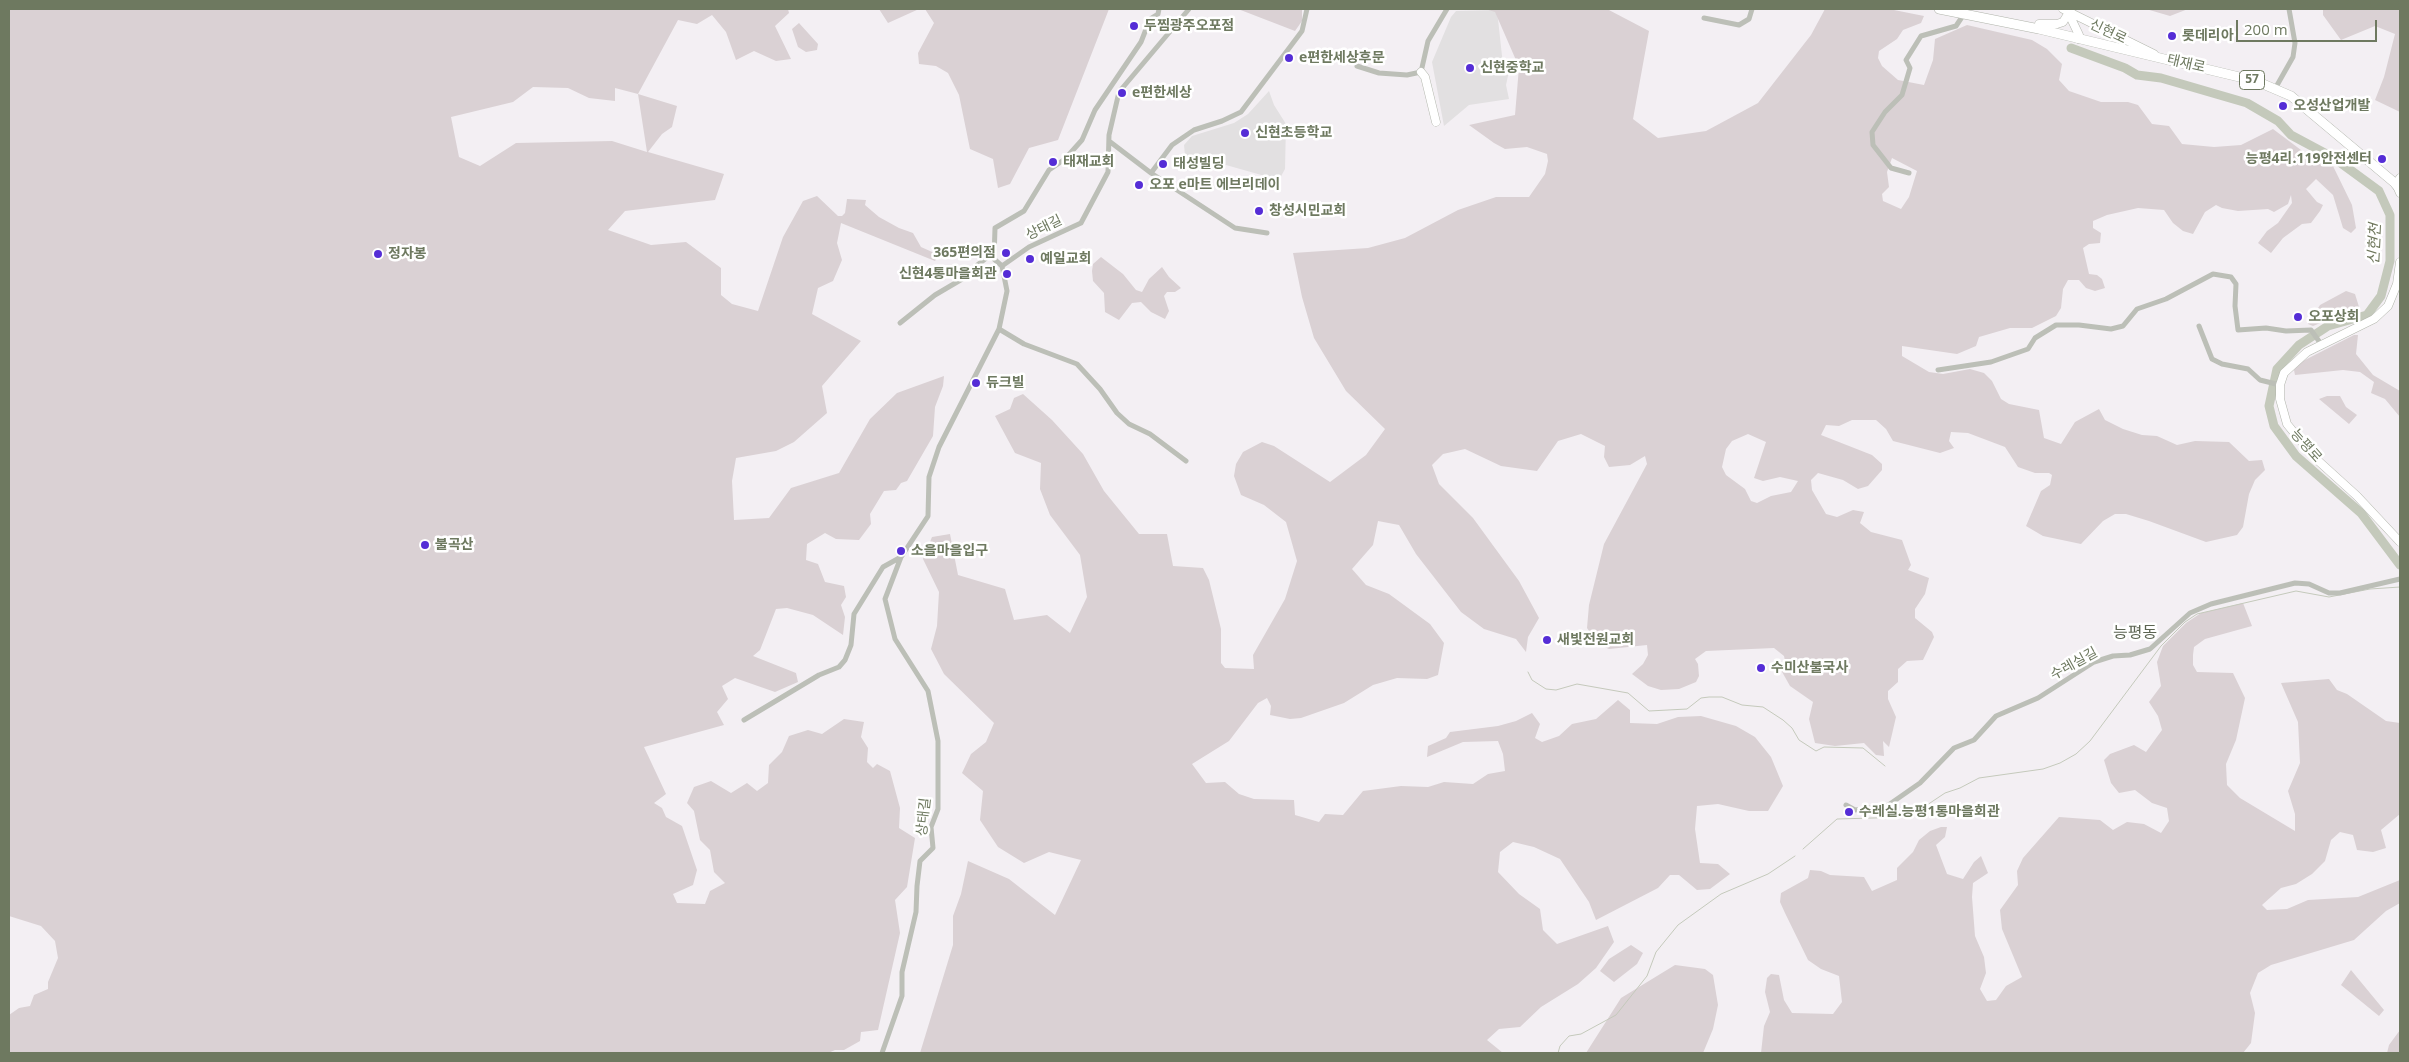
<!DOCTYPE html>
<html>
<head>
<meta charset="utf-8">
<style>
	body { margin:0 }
	#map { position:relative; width:2409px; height:1062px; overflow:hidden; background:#f3eff3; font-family:"Open Sans",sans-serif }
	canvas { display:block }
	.frame { position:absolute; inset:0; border:10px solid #6e7960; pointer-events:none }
	.scale { position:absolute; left:2236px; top:20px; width:141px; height:22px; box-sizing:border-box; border:2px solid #6e7960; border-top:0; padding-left:6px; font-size:15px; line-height:18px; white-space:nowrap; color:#6e7960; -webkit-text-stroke:4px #fff; paint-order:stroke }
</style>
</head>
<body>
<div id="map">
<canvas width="2409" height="1062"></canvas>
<div class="frame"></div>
<div class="scale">200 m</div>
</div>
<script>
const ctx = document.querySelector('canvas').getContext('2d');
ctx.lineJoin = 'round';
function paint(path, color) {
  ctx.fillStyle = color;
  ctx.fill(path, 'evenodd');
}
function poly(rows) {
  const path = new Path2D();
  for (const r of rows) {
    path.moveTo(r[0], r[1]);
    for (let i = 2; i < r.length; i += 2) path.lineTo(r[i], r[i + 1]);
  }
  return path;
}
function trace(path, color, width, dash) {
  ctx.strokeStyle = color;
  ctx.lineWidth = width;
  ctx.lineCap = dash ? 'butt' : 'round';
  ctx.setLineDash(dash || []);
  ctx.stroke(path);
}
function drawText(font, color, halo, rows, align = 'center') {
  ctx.font = font + ' "Open Sans","Noto Sans KR",sans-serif';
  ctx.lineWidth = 5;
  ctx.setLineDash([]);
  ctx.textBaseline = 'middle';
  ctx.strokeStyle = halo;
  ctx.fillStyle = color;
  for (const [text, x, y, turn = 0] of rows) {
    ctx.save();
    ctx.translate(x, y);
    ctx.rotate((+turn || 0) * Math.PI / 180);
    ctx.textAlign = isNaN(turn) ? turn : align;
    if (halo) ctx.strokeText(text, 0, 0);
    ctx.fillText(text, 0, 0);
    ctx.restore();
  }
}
paint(poly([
	[1497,10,1503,65,1509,71,1506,85,1509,99,1469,105,1444,126,1432,62,1451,17,1456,11],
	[1269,91,1274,105,1286,124,1285,169,1279,180,1226,165,1193,162,1185,155,1184,145,1192,136,1234,123,1248,114]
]), '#e2e0e1');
paint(poly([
	[9,9,788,9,789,13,775,26,791,59,776,61,754,51,736,60,726,32,712,15,697,24,678,20,638,94,677,106,672,127,662,134,648,152,724,174,715,200,625,211,608,230,651,245,686,242,721,268,721,295,732,304,758,311,783,237,803,201,817,196,838,216,842,216,845,213,847,199,866,200,865,205,879,217,899,228,913,233,921,247,939,255,935,261,841,223,837,243,842,260,833,281,818,288,812,314,861,341,822,386,827,413,794,442,776,451,736,458,732,481,734,520,769,518,791,488,839,473,870,419,897,393,944,376,943,386,935,407,933,436,907,481,901,483,896,490,884,491,870,514,871,524,859,540,836,539,825,533,807,544,806,560,818,564,825,582,844,586,846,597,841,605,845,617,843,635,813,615,787,608,776,609,760,650,753,656,796,673,798,682,775,692,735,678,722,686,728,699,717,712,724,725,644,747,666,794,654,803,662,808,666,817,682,826,697,870,693,885,673,894,677,903,705,904,710,891,725,883,714,872,710,850,700,840,694,811,687,803,694,787,711,781,731,793,747,783,757,791,768,783,769,765,782,752,789,736,808,730,822,734,844,719,864,722,861,737,868,748,867,762,873,768,877,764,890,771,900,808,899,828,915,838,907,887,895,900,900,933,878,1030,861,1032,860,1041,844,1050,835,1050,828,1053,9,1053,9,1015,19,1008,30,1006,34,995,48,989,48,982,58,958,55,941,41,926,9,916],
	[533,87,568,88,589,98,615,101,615,88,638,94,647,152,612,141,516,143,480,166,459,157,451,117,513,102],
	[879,9,919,9,888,23],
	[925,9,1109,9,1058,140,1029,148,1010,184,998,188,993,159,970,149,959,95,948,73,936,66,919,64,918,53,934,23],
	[1238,9,1302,9,1302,21,1295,31],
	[1485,9,1607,9,1649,31,1633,119,1658,138,1706,131,1758,103,1811,35,1825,9,1889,9,1924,16,1921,23,1903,30,1897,39,1879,51,1878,58,1882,66,1898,80,1924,85,1933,60,1935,39,1967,25,2032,40,2047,49,2062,64,2059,80,2069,91,2101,102,2128,102,2138,105,2152,124,2169,126,2182,144,2214,147,2241,145,2273,129,2309,156,2322,156,2333,166,2352,205,2356,228,2351,233,2343,228,2333,195,2316,179,2306,189,2317,202,2323,205,2320,211,2311,223,2302,224,2283,238,2271,253,2258,243,2267,231,2278,223,2292,203,2291,195,2288,204,2274,212,2268,209,2238,211,2222,208,2216,205,2205,212,2193,234,2183,231,2173,223,2164,210,2138,208,2107,215,2093,221,2093,228,2101,233,2100,243,2089,244,2083,248,2089,274,2097,275,2102,279,2105,288,2095,291,2086,288,2079,280,2068,280,2063,289,2061,308,2056,316,2032,328,2010,328,1979,337,1976,346,1957,354,1902,346,1902,356,1929,372,1943,374,1970,369,1984,373,1992,381,2001,399,2009,404,2039,410,2044,438,2061,444,2075,422,2099,409,2105,420,2123,429,2142,435,2157,436,2177,445,2195,441,2229,442,2249,461,2262,460,2265,470,2255,480,2249,494,2243,527,2237,535,2206,542,2149,521,2126,514,2115,514,2103,521,2081,544,2043,536,2026,526,2041,491,2050,485,2052,475,2049,473,2035,473,2018,467,2005,447,1968,433,1951,432,1949,441,1954,448,1940,453,1893,441,1886,429,1876,420,1852,420,1839,426,1826,425,1821,435,1872,455,1882,464,1882,470,1868,486,1858,489,1843,480,1818,473,1811,480,1812,490,1826,514,1837,517,1853,510,1864,512,1860,523,1871,532,1902,540,1911,565,1908,570,1929,578,1925,594,1915,609,1915,618,1932,632,1934,637,1923,660,1907,661,1898,669,1898,682,1888,691,1888,699,1896,717,1889,747,1883,741,1884,756,1876,755,1864,743,1835,746,1815,743,1809,719,1813,702,1790,686,1781,670,1785,661,1784,656,1774,648,1706,651,1695,659,1698,664,1699,676,1696,682,1679,689,1661,690,1648,686,1632,674,1643,664,1648,655,1647,645,1609,649,1598,644,1587,628,1589,605,1604,544,1647,464,1645,456,1630,465,1609,467,1604,457,1605,446,1581,434,1558,441,1537,471,1501,466,1465,449,1443,454,1432,465,1439,484,1473,518,1519,581,1539,618,1528,637,1526,652,1516,639,1484,629,1461,612,1416,554,1399,525,1378,521,1373,545,1352,569,1366,585,1389,594,1430,624,1444,643,1438,675,1427,679,1397,678,1373,685,1344,703,1301,718,1290,719,1270,715,1271,706,1267,698,1258,703,1229,741,1192,764,1206,783,1225,782,1239,794,1254,799,1294,800,1295,815,1319,822,1325,814,1343,815,1363,791,1401,786,1428,787,1444,782,1473,784,1488,774,1505,771,1503,754,1498,741,1463,742,1427,757,1428,746,1446,738,1450,732,1498,726,1516,721,1532,713,1540,724,1535,738,1542,742,1559,736,1572,724,1596,719,1618,700,1630,710,1630,723,1657,724,1678,717,1701,716,1736,726,1755,737,1771,757,1783,786,1768,811,1749,811,1718,804,1697,806,1695,829,1700,863,1718,864,1730,874,1710,889,1697,890,1679,875,1670,875,1658,888,1596,920,1589,902,1560,859,1534,847,1513,842,1500,852,1498,872,1519,894,1540,909,1543,930,1557,944,1608,926,1614,942,1596,968,1578,984,1541,1007,1520,1027,1499,1029,1487,1040,1503,1053,920,1053,953,945,953,916,961,894,968,861,1009,879,1055,915,1081,860,1049,852,1024,863,998,847,980,820,983,791,962,773,971,754,986,742,994,723,944,674,931,649,937,626,939,592,923,559,932,537,950,534,958,575,1005,589,1014,620,1047,615,1070,633,1087,597,1080,555,1050,515,1040,489,1041,463,1015,453,995,416,1010,409,1014,398,1023,394,1052,420,1083,454,1104,491,1139,534,1167,534,1173,566,1203,568,1209,580,1221,629,1221,663,1225,668,1254,669,1253,655,1285,599,1297,561,1286,522,1264,505,1241,495,1234,476,1236,464,1243,452,1262,442,1274,446,1330,482,1366,455,1385,429,1346,391,1314,338,1302,297,1293,253,1368,248,1405,238,1458,210,1496,197,1529,197,1545,174,1548,161,1547,154,1527,147,1505,149,1494,143,1469,125,1515,115,1519,67,1495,12],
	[1892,158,1917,171,1909,197,1901,209,1883,201,1882,194,1889,187,1887,172],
	[1748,434,1766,442,1754,478,1763,481,1780,477,1798,481,1791,492,1771,496,1757,503,1751,501,1745,489,1726,475,1722,467,1726,449,1732,441],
	[2146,9,2188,9,2170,16],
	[2323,9,2400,9,2400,112,2375,100,2384,77,2395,34,2375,26,2341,40,2323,15],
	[799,23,818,44,817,50,806,52,798,47,792,29],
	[1101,257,1123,274,1136,290,1142,292,1149,279,1162,267,1169,277,1181,288,1175,292,1167,292,1164,296,1169,311,1165,319,1151,312,1141,302,1132,303,1119,320,1105,312,1104,293,1093,281,1092,271,1093,264],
	[2346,291,2355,294,2359,307,2313,326,2308,324,2320,305],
	[2354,335,2358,335,2356,354,2373,375,2400,391,2400,417,2385,399,2371,393,2374,382,2360,372,2343,370,2295,375,2294,370,2301,362],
	[2327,396,2340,396,2346,407,2357,415,2349,424,2319,399],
	[2243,603,2252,626,2205,639,2194,647,2193,655,2193,665,2197,672,2233,673,2245,698,2236,740,2226,764,2227,785,2240,798,2295,831,2295,814,2288,791,2300,763,2298,722,2281,683,2329,679,2337,690,2347,694,2386,721,2400,723,2400,814,2381,830,2386,848,2373,852,2357,850,2353,835,2340,832,2331,840,2325,861,2312,874,2296,884,2281,888,2262,905,2267,910,2287,909,2308,900,2358,897,2400,880,2400,903,2386,911,2354,940,2271,965,2258,973,2250,993,2255,1013,2251,1043,2243,1053,1761,1053,1764,1026,1770,1012,1765,992,1767,978,1771,974,1779,975,1784,1000,1792,1013,1833,1014,1842,1002,1839,976,1821,969,1808,960,1785,913,1780,902,1781,893,1808,878,1810,870,1821,871,1830,875,1864,877,1872,891,1897,880,1897,868,1913,852,1919,840,1930,831,1941,827,1947,827,1945,837,1936,845,1947,874,1963,879,1974,862,1981,856,1988,873,1973,883,1972,897,1975,936,1984,957,1986,973,1980,989,1987,1001,1996,1000,2006,986,2022,977,2002,929,2000,910,2018,885,2017,871,2023,858,2059,817,2100,820,2113,830,2127,822,2144,824,2161,833,2169,821,2167,808,2152,803,2135,790,2119,793,2111,783,2104,760,2110,754,2134,745,2146,752,2162,730,2158,716,2149,702,2161,686,2157,662,2163,646,2186,623,2201,613],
	[1631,945,1643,953,1637,964,1614,982,1600,971,1609,959],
	[1675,965,1705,969,1713,975,1718,1005,1713,1029,1703,1053,1586,1053,1621,998],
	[2351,970,2384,1010,2379,1016,2341,985],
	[2400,1030,2400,1053,2387,1053,2389,1045]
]), '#dad1d4');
trace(poly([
	[1528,672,1532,680,1546,689,1556,690,1577,684,1628,693,1649,711,1687,709,1701,698,1709,697,1722,697,1742,705,1763,707,1783,720,1792,728,1799,740,1816,751,1824,747,1863,748,1885,766],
	[1803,849,1837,819,1909,817,1945,793,1960,788,1979,778,2043,769,2060,763,2076,754,2090,741,2161,646,2185,622,2197,614,2296,591,2329,597,2370,589,2400,587],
	[1558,1053,1560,1046,1569,1036,1581,1034,1616,1015,1647,976,1656,952,1678,925,1721,894,1768,874,1795,856]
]), '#c4c9bb', 1);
trace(poly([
	[2071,48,2125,68,2137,75,2161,78,2247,103,2278,121,2291,135,2334,158,2379,191,2390,215,2390,261,2381,296,2367,315,2328,326,2299,345,2277,369,2269,406,2274,426,2296,456,2361,513,2400,565]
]), '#c4c9bb', 9);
const secondary = poly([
	[2063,9,2154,54],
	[2068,12,2079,35,2078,39],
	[2039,24,2057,24,2063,22,2071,9],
	[1421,72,1425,77,1436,122],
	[2400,178,2396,184,2400,193],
	[2400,262,2397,284,2388,306,2374,319,2307,352,2284,373,2280,385,2280,399,2287,424,2314,457,2357,496,2400,542]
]);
const primary = poly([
	[1939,9,2039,29,2256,81,2291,96,2396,184]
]);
const highway = poly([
	[2396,184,2400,188]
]);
trace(secondary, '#b2b6ac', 9);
trace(primary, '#b0b4ab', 10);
trace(highway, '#afb3ab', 11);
trace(poly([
	[1704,18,1739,25,1749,19,1752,9],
	[1357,66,1379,73,1407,75,1421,72,1428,41,1447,9],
	[2276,87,2293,57,2295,43,2289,9],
	[1109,141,1151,173,1235,228,1267,233],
	[1151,173,1172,145,1194,130,1222,121,1241,112,1302,31,1307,9],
	[1909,173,1891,168,1873,145,1872,132,1885,112,1902,95,1910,68,1906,60,1921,36,1956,26,1964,14],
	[1002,266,994,259,995,228,1024,211,1049,170,1065,159,1082,140,1095,110,1141,42,1150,19,1158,14,1159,9],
	[900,323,935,295,969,275,971,270,994,252],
	[2199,326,2212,359,2222,364,2248,369,2260,380,2280,385],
	[999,329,1024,344,1077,364,1100,389,1117,413,1129,424,1150,434,1186,461],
	[1938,370,1991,362,2028,349,2035,338,2056,325,2079,325,2111,329,2123,326,2137,309,2166,299,2213,274,2231,277,2236,284,2235,306,2238,330,2266,328,2286,331,2311,330,2321,344],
	[744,720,819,675,839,667,845,660,851,645,854,614,883,567,901,557,928,516,929,477,939,447,999,329,1007,291,1002,266,1029,247,1081,223,1108,172,1109,135,1119,92,1189,9],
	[1846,805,1855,810,1887,806,1920,783,1954,748,1974,740,1996,716,2038,698,2094,662,2113,656,2130,655,2150,649,2190,613,2211,604,2295,583,2309,584,2329,593,2340,593,2400,579],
	[882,1053,902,996,902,972,916,912,917,886,920,861,933,848,931,827,938,809,938,741,928,691,895,639,885,599,901,557]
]), '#bcbfb7', 5);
trace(secondary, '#fff', 8);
trace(primary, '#fff', 9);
trace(highway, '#fff', 10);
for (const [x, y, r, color] of [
	[1134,26,5,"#552dd6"],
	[2172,36,5,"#552dd6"],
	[1289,58,5,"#552dd6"],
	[1470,68,5,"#552dd6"],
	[1122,93,5,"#552dd6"],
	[2283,106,5,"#552dd6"],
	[1245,133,5,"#552dd6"],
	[2382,159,5,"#552dd6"],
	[1053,162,5,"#552dd6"],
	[1163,164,5,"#552dd6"],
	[1139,185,5,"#552dd6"],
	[1259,211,5,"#552dd6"],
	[1006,253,5,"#552dd6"],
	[378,254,5,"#552dd6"],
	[1030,259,5,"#552dd6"],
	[1007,274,5,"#552dd6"],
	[2298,317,5,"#552dd6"],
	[976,383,5,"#552dd6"],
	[425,545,5,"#552dd6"],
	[901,551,5,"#552dd6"],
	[1547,640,5,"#552dd6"],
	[1761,668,5,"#552dd6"],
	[1849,812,5,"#552dd6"]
]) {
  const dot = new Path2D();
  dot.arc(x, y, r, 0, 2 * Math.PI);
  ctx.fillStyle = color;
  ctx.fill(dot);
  trace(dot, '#fff', 2);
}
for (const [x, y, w] of [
	[2252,80,25]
]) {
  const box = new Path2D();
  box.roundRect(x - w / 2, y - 9.5, w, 19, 4);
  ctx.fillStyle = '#fff';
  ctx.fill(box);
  trace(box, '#6e7960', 1);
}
drawText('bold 12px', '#6e7960', null, [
	["57",2252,80]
]);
drawText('bold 14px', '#6e7960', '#fff', [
	["두찜광주오포점",1144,26],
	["롯데리아",2182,36],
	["e편한세상후문",1299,58],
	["신현중학교",1480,68],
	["e편한세상",1132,93],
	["오성산업개발",2293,106],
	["신현초등학교",1255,133],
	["능평4리.119안전센터",2372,159,"right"],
	["태재교회",1063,162],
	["태성빌딩",1173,164],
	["오포 e마트 에브리데이",1149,185],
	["창성시민교회",1269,211],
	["365편의점",996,253,"right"],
	["정자봉",388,254],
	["예일교회",1040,259],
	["신현4통마을회관",997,274,"right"],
	["오포상회",2308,317],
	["듀크빌",986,383],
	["불곡산",435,545],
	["소을마을입구",911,551],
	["새빛전원교회",1557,640],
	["수미산불국사",1771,668],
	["수레실.능평1통마을회관",1859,812]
], 'left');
drawText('14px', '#6e7960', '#fff', [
	["신현로",2108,32,25],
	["태재로",2186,64,13],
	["상태길",1044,228,-26],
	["능평로",2306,446,48],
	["수레실길",2074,664,-29],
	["상태길",924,817,-84]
]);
drawText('italic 15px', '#6e765b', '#fff', [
	["신현천",2375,244,-87]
]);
drawText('16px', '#5c6452', '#fff', [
	["능평동",2135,633]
]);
</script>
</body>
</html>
